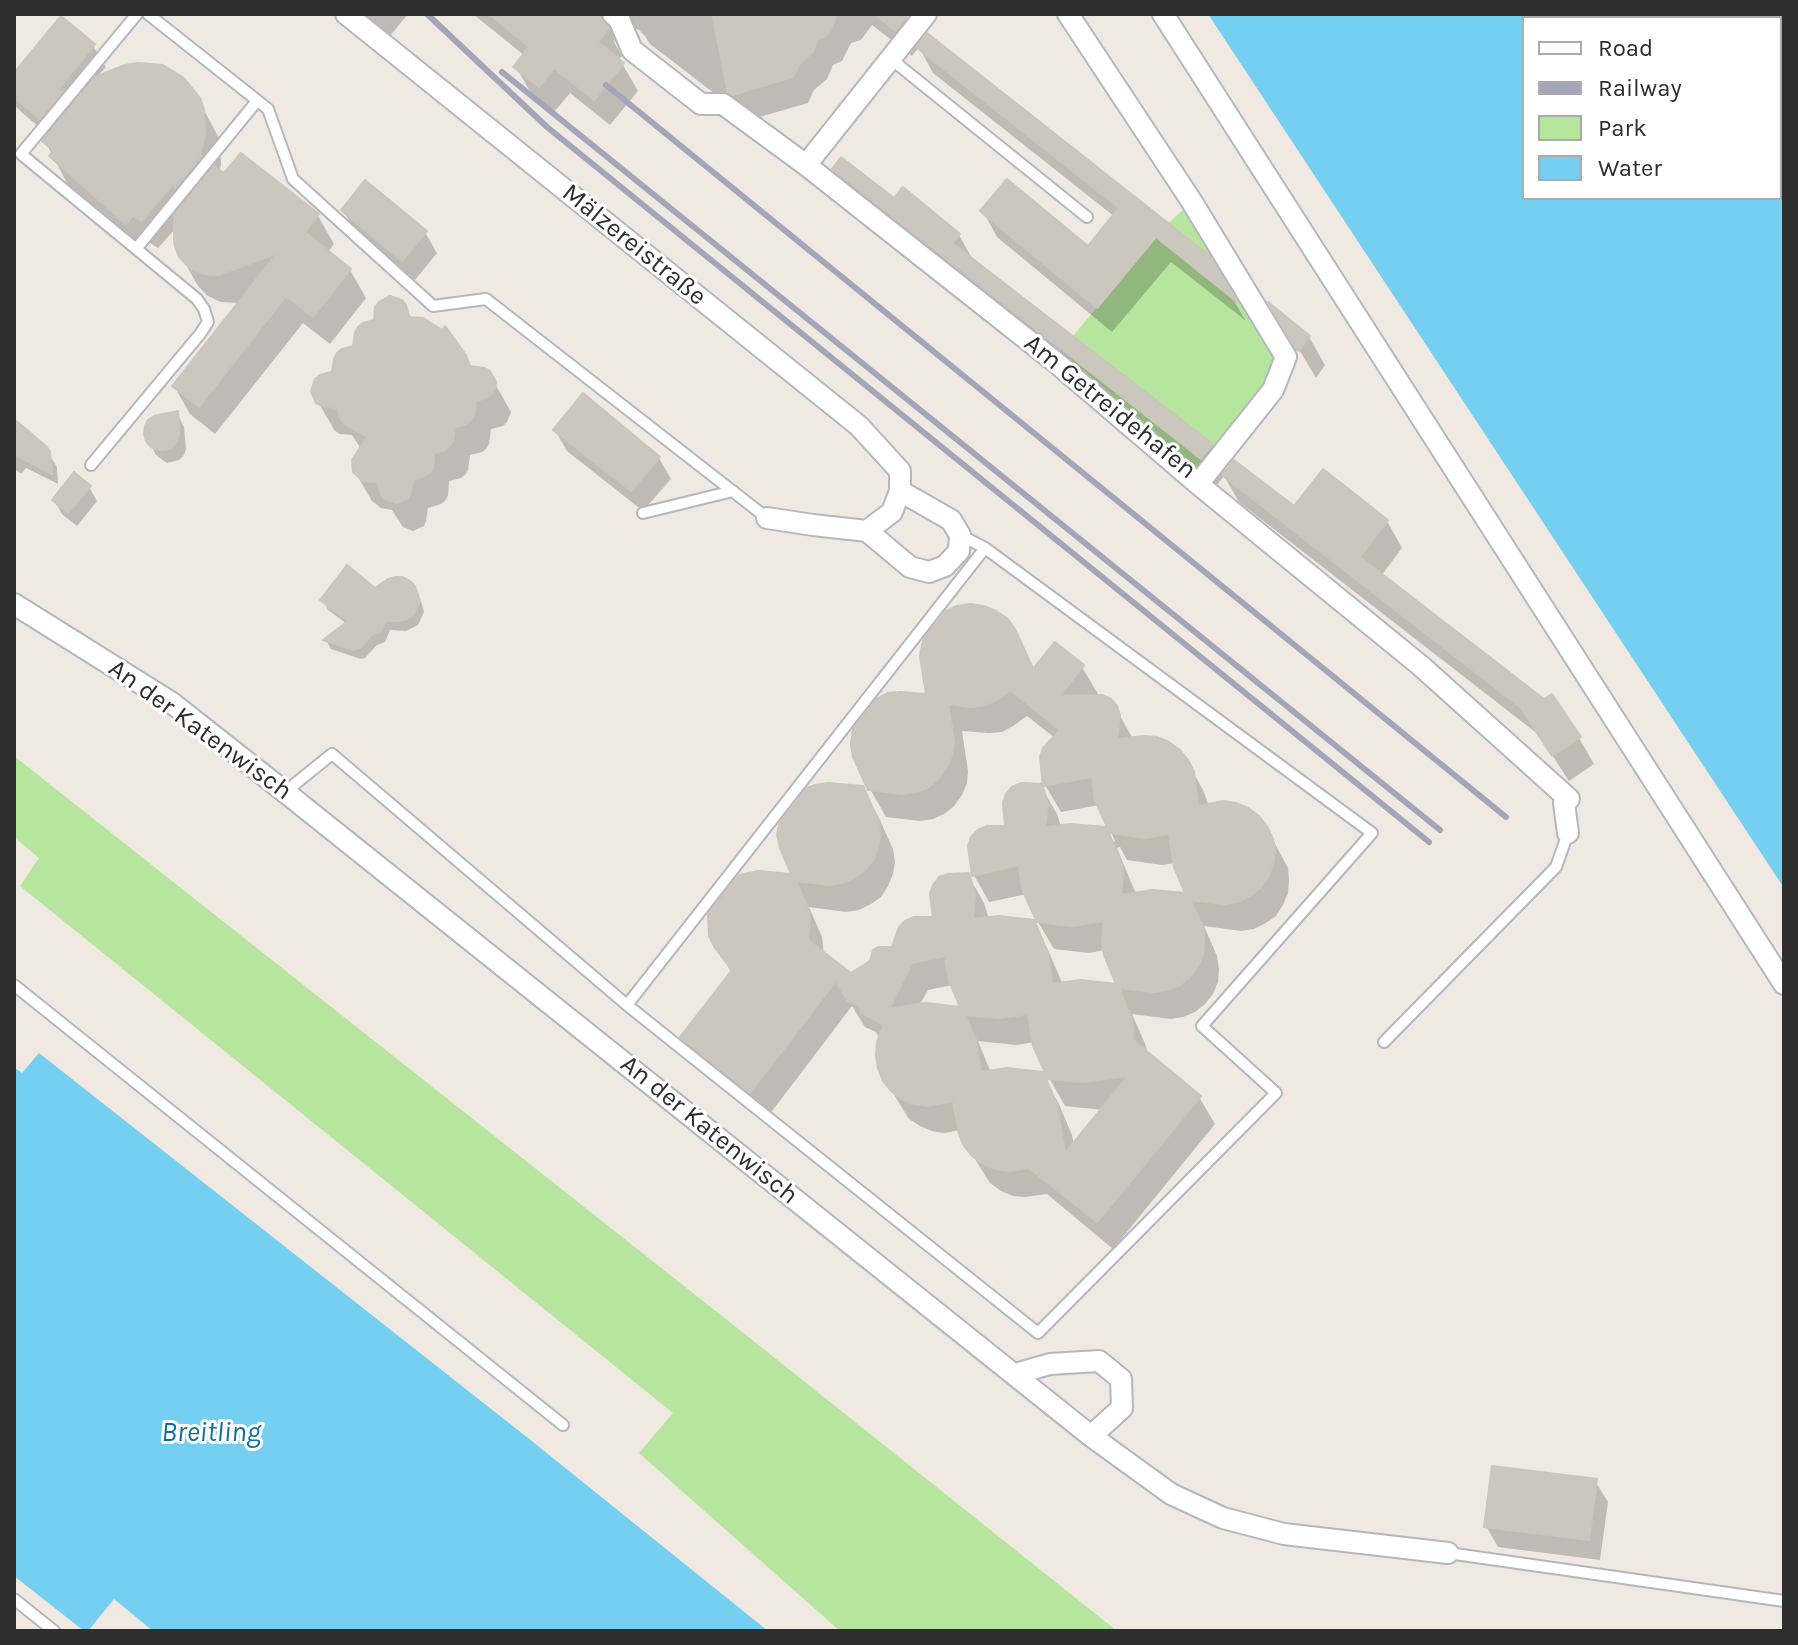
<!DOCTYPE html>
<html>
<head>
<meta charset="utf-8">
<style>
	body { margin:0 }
	#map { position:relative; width:1798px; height:1645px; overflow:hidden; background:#efe9e1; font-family:Karla,sans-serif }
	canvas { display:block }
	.frame { position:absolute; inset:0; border:16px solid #2e2e2e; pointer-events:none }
	.legend { position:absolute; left:1522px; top:16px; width:260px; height:184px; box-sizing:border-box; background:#fff; border:2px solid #ababab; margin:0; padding:10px 14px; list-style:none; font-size:24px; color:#2e2e2e }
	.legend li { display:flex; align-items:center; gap:16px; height:40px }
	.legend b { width:40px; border:2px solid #ababab }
</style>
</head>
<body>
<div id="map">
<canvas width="1798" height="1645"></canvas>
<div class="frame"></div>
<ul class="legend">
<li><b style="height:10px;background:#fff"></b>Road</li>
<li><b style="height:10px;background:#a3a6b8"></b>Railway</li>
<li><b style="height:22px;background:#b6e59e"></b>Park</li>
<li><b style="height:22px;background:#75cff0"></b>Water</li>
</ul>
</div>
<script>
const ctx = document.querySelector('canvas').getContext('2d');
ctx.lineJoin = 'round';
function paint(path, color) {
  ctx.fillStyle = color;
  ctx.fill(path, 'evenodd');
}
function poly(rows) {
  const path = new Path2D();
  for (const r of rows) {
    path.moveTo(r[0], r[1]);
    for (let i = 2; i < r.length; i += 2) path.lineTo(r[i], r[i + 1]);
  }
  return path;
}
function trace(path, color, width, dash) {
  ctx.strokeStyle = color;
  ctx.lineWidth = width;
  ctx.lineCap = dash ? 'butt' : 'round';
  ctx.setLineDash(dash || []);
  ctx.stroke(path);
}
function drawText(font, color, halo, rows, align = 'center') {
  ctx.font = font + ' Karla,sans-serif';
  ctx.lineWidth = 6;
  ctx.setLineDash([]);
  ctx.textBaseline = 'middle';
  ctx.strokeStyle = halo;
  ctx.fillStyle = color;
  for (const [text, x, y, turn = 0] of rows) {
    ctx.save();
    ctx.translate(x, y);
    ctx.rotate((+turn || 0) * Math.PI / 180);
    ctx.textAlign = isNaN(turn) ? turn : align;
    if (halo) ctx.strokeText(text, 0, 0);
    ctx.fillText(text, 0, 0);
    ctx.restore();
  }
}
paint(poly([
	[1192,202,1286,357,1198,484,1053,360,1164,227],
	[14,756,746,1335,1117,1631,840,1631,639,1453,673,1413,20,886,39,858,14,837]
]), '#b6e59e');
paint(poly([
	[1208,14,1784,14,1784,888],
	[1524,18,1780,18,1780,198,1524,198],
	[39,1053,528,1438,768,1631,153,1631,114,1599,88,1631,84,1631,14,1576,14,1067,22,1073]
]), '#75cff0');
paint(poly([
	[361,14,408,14,389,37],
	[473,14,900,14,905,18,921,45,1208,257,1246,321,1171,262,1112,332,997,237,983,211,1088,249,1115,217,933,73,919,47,912,56,872,25,861,40,851,43,842,61,833,65,827,79,814,90,808,103,749,120,650,44,645,36,639,30,633,27,618,32,614,42,622,56,618,61,623,65,638,91,610,125,570,93,554,112,531,93,516,67,525,56],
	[93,46,106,67,95,79,192,88,220,140,221,165,219,172,224,176,241,156,318,216,334,244,328,252,350,270,366,298,330,344,303,323,215,434,190,414,174,386,240,303,221,302,208,296,198,286,181,256,176,228,158,248,150,243,143,251,68,185,45,141,49,136,17,108,14,104,14,76],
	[834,169,959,235,974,262,1212,445,1227,472,1294,509,1387,521,1402,548,1381,576,1579,738,1594,764,1569,781,1539,735,1239,502,1224,476,1217,485,850,196],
	[343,210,425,232,437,253,415,280,355,231],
	[405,306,412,319,465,356,472,368,489,373,511,412,507,422,503,426,491,429,489,444,486,449,482,452,470,455,468,470,465,475,461,478,449,481,448,496,445,501,441,504,428,508,426,521,424,526,413,531,403,527,392,510,381,508,372,501,355,472,361,449,352,435,340,434,335,431,318,402,334,374,355,348],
	[1288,331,1309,337,1325,365,1316,378],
	[177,413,184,427,186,449,184,455,179,460,167,463,156,455,148,440],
	[14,428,45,448,57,467,58,484,26,468,21,474,14,468],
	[555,430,659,458,671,479,643,511,567,451],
	[89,487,97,501,77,526,62,514,54,500],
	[414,587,420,598,424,612,418,625,406,631,390,630,385,642,377,645,365,658,361,659,331,649,326,640,347,624,328,610,323,600,375,591],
	[1014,630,1035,670,1082,667,1098,694,1096,697,1115,707,1133,739,1187,761,1203,790,1209,806,1266,827,1288,868,1289,880,1288,893,1283,905,1276,916,1266,923,1254,929,1241,931,1204,926,1217,956,1219,969,1218,982,1213,994,1205,1004,1195,1012,1183,1017,1171,1019,1132,1014,1146,1046,1147,1054,1199,1097,1215,1124,1113,1249,1047,1194,1025,1197,1013,1196,1001,1191,990,1183,966,1145,960,1130,944,1133,932,1131,920,1126,909,1119,885,1080,880,1040,876,1032,865,1027,852,1006,766,1119,699,1065,683,1038,732,973,716,947,794,876,862,788,878,816,893,849,895,862,893,874,888,886,881,897,871,904,859,910,846,912,809,907,822,937,824,955,850,976,894,949,935,919,968,875,984,903,989,919,1032,922,1048,950,1063,985,1120,987,1105,950,1089,953,1054,949,1038,922,1027,894,989,902,974,875,1007,828,1041,786,1057,814,1061,827,1113,843,1115,841,1099,805,1061,812,1045,785,1055,738,1027,716,1013,726,1002,732,989,733,962,731,968,771,967,783,962,795,954,806,944,814,933,819,920,821,886,817,870,789,928,697],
	[1120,847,1127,860,1162,865,1176,863,1189,896,1136,894,1117,848],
	[953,985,964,1009,919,1006,928,990],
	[978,1041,1016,1045,1034,1042,1049,1078,1065,1106,1103,1110,1074,1146,1072,1135,1058,1102,1042,1074,991,1073],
	[1595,1481,1608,1502,1600,1560,1498,1547,1486,1526]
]), '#0003');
const building = poly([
	[489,14,600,14,601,19,609,28,598,42,624,63,594,100,554,68,539,87,513,67,529,47,489,14],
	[712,14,837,14,830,32,825,37,818,39,813,52,800,63,793,77,732,95,728,93,712,14],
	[874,14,903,14,907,17,896,31,874,14],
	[61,16,95,44,54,94,64,90,40,119,14,97,14,73,61,16],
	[927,33,1210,256,1237,302,1156,237,1097,308,980,211,1007,179,1088,246,1119,208,916,47,927,33],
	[138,63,163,65,184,78,200,98,204,110,205,135,200,155,201,156,175,188,175,182,141,221,133,216,126,224,49,156,54,151,42,141,95,77,125,65,138,63],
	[241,153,319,214,305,232,351,269,313,317,286,296,199,407,172,386,277,253,219,275,204,274,190,268,179,257,174,243,174,215,214,166,224,173,241,153],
	[841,157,894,198,903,187,960,234,952,243,1213,444,1201,459,832,169,841,157],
	[365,180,427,231,402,261,341,210,365,180],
	[390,296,402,300,406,305,409,317,423,318,442,330,445,326,466,355,470,366,484,368,490,371,496,382,495,389,492,394,486,398,476,401,474,415,471,420,466,424,455,427,453,441,450,446,445,450,434,453,433,467,430,473,424,476,413,480,411,492,408,498,397,503,384,499,381,494,377,482,363,481,353,472,352,460,367,437,344,424,340,418,338,408,322,406,316,403,311,391,315,379,320,375,332,372,334,359,337,353,342,349,353,346,355,333,358,327,363,323,374,320,375,307,379,302,390,296],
	[1268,302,1310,336,1299,351,1296,349,1268,302],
	[583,393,660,457,631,491,553,430,583,393],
	[178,411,179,434,177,441,172,447,165,450,158,450,151,447,146,441,144,434,145,426,148,420,154,416,178,411],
	[14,419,47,447,50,452,52,474,14,454,14,419],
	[1234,460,1294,506,1323,469,1388,520,1360,557,1544,699,1552,694,1581,737,1552,756,1521,708,1222,475,1234,460],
	[74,472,91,486,68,513,52,500,74,472],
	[347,565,375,588,388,579,395,577,403,577,410,581,415,586,420,601,413,615,407,619,399,621,385,621,380,632,371,635,360,648,354,650,323,640,348,621,320,600,347,565],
	[971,604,984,606,996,611,1007,618,1015,629,1033,669,1055,642,1084,665,1060,696,1102,695,1111,699,1117,706,1120,715,1117,739,1144,736,1157,737,1169,742,1180,750,1188,760,1194,772,1198,806,1223,801,1236,803,1248,808,1259,816,1267,826,1273,839,1275,852,1273,865,1268,878,1260,888,1250,896,1238,902,1224,904,1190,900,1203,927,1204,940,1203,954,1198,966,1190,977,1180,985,1167,990,1154,992,1119,988,1131,1017,1133,1030,1132,1039,1201,1096,1097,1222,1029,1168,1009,1171,996,1169,983,1164,972,1156,964,1146,959,1134,953,1101,928,1106,914,1104,902,1099,891,1091,883,1081,878,1068,876,1055,877,1042,884,1025,862,1013,858,1006,847,1000,836,981,750,1093,680,1037,732,970,715,948,709,936,708,914,739,875,758,871,791,874,780,848,777,835,779,824,807,788,815,785,828,783,863,786,878,820,880,833,878,846,874,859,866,869,855,877,843,883,830,885,796,881,808,908,810,921,808,940,851,973,870,961,873,950,878,947,892,947,899,927,905,921,914,917,933,917,930,894,933,885,939,877,948,874,969,873,975,894,973,919,998,916,1034,920,1048,953,1052,984,1081,980,1116,984,1104,955,1102,942,1104,921,1072,926,1037,922,1022,889,1019,865,972,876,968,846,971,837,978,830,987,826,1005,826,1003,803,1006,794,1012,787,1021,783,1042,784,1048,804,1045,827,1071,824,1106,827,1121,861,1123,874,1121,895,1152,890,1185,893,1174,867,1169,834,1145,838,1110,833,1095,801,1092,777,1043,786,1040,757,1043,748,1060,730,1010,690,998,699,986,705,972,707,948,704,954,742,952,755,947,767,939,778,929,787,917,792,903,794,868,790,853,757,851,744,853,729,877,699,888,693,901,692,926,694,920,656,923,640,946,611,957,606,971,604],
	[945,956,949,981,960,1007,926,1003,889,1009,912,963,945,956],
	[1028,1014,1033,1046,1048,1079,1083,1082,1128,1076,1065,1153,1057,1105,1043,1072,1007,1068,981,1072,976,1040,965,1015,1000,1018,1028,1014],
	[1492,1466,1597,1479,1589,1540,1484,1527,1492,1466]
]);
paint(building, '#cbc7bf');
trace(building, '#cbc5ba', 2);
const lane = poly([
	[148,14,268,109,293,179,433,306,486,299,767,518],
	[891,59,1087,217],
	[136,249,257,101],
	[91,465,200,334,208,322,204,309,197,299,21,154,137,14],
	[643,513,733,491],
	[285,792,332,754,627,1005,1038,1333,1276,1093,1202,1026,1372,833,985,548,960,535],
	[14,985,563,1425],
	[627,1005,985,548],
	[1384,1042,1556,867,1568,833],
	[1448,1553,1784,1601],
	[14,1599,54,1631]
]);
const street = poly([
	[346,14,859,426,900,471,900,491,892,512,867,531,910,567,929,572,945,566,959,551,960,535,951,520,900,491],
	[613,14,619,19,632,50,701,104,723,104,806,165],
	[926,14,806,165,1053,360,1198,484,1421,666,1569,799,1564,803,1568,833],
	[1068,14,1192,202,1286,357,1273,390,1198,484],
	[1163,14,1784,984],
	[767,518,813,525,867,531],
	[14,604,172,703,285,792,1091,1436,1171,1494,1223,1518,1284,1534,1448,1553],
	[1015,1374,1050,1364,1099,1361,1121,1379,1122,1408,1091,1436]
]);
trace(lane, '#b4b7c1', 14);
trace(street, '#b4b7c1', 24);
trace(lane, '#fff', 10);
trace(street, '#fff', 20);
trace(poly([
	[427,14,547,127,1429,842],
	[502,72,1440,830],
	[606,85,1506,817]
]), '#a3a6b8', 6);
drawText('26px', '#2e2e2e', '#fff', [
	["Mälzereistraße",634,245,39],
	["Am Getreidehafen",1110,407,39],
	["An der Katenwisch",200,730,36],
	["An der Katenwisch",709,1130,39]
]);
drawText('italic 28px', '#0d6fa3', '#fff', [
	["Breitling",211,1433]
]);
</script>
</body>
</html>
